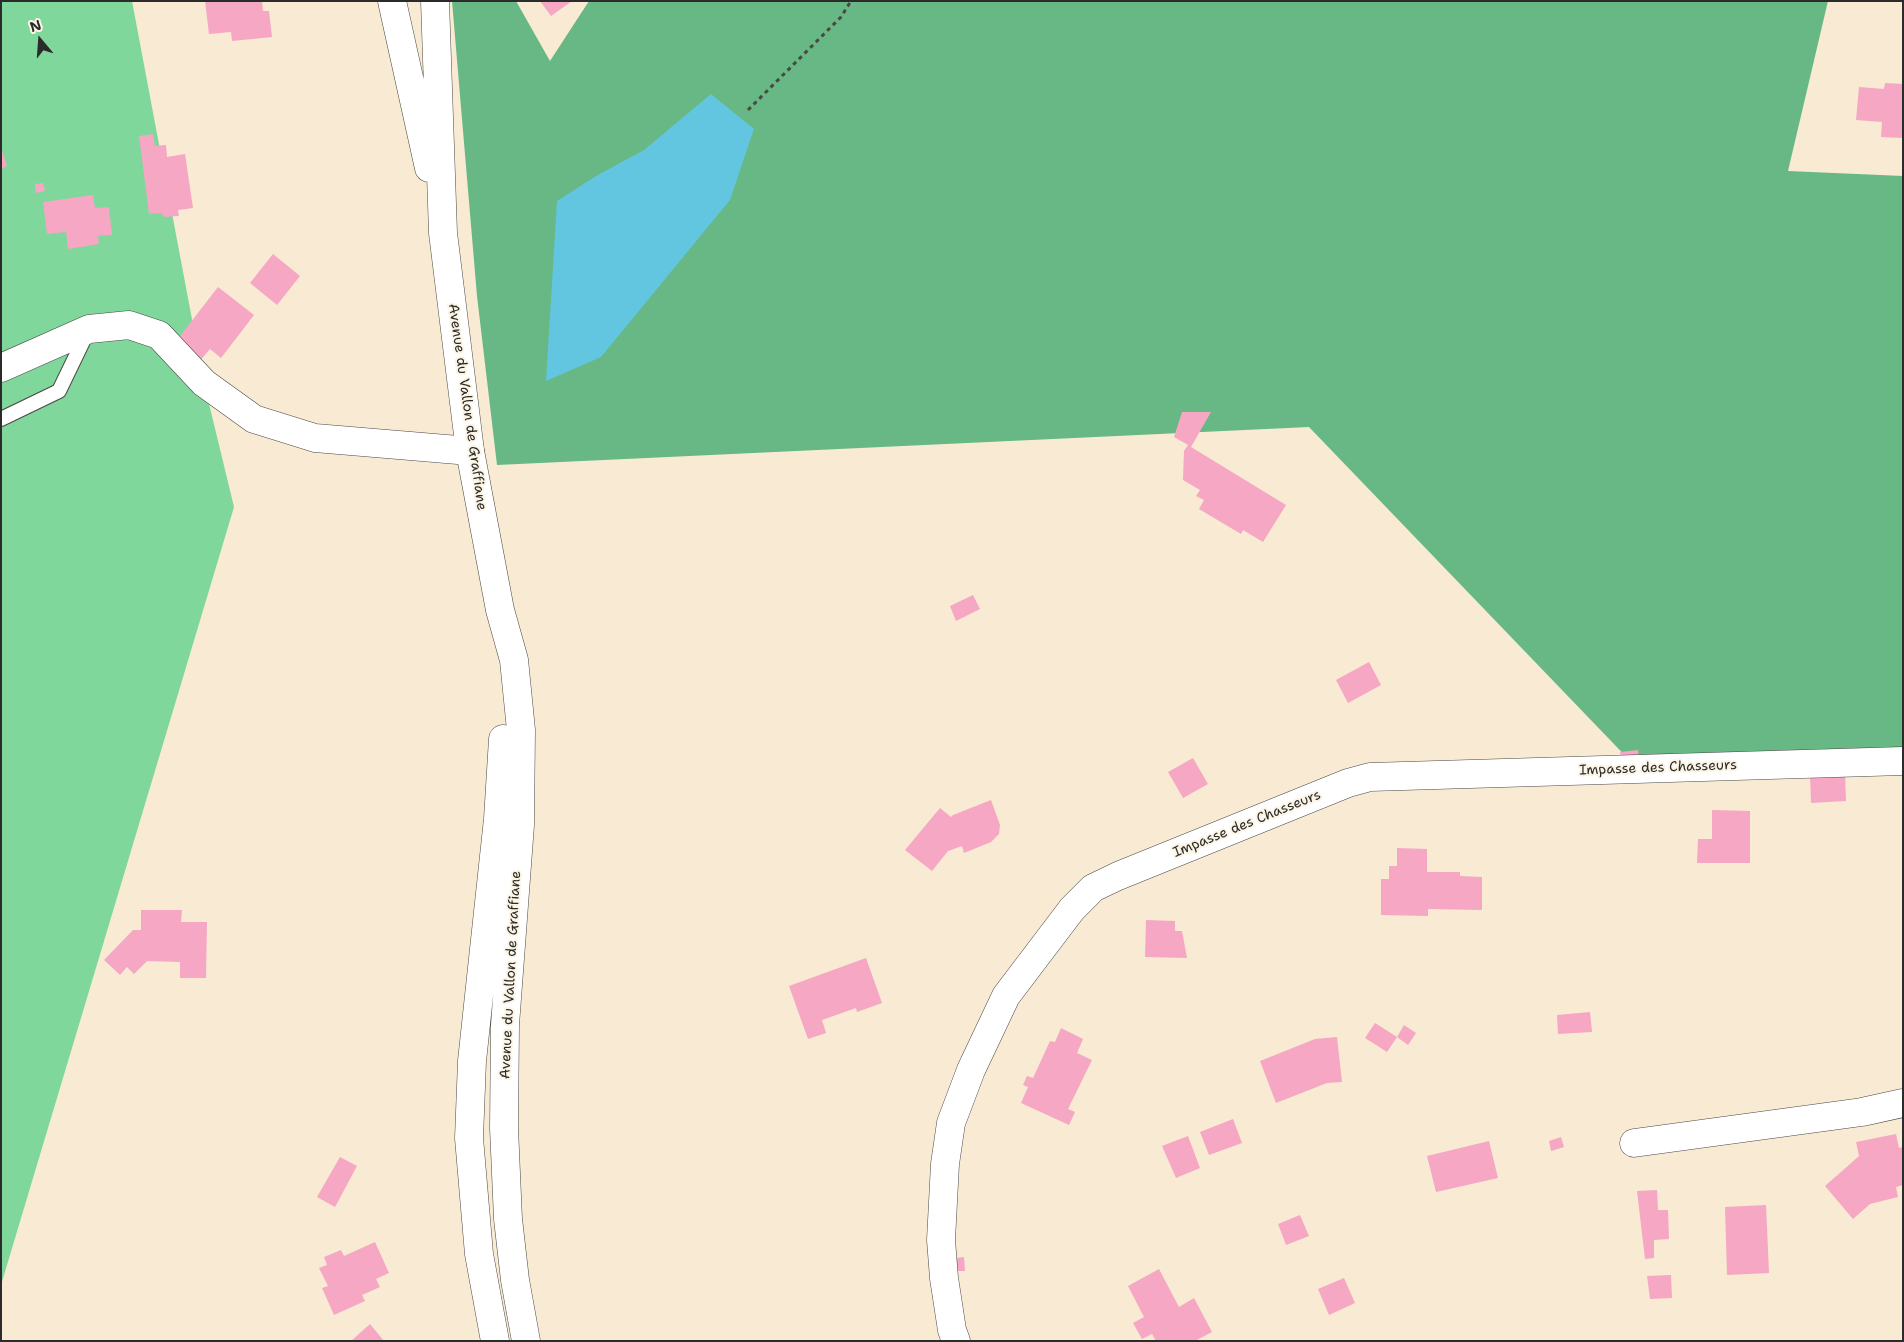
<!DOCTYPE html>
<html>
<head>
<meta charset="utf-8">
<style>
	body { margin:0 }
	#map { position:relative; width:1904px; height:1342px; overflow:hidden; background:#f8ead3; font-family:"Shantell Sans",sans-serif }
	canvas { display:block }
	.frame { position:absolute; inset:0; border:2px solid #2b2b2b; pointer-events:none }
	.north { position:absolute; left:15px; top:15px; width:50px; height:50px; -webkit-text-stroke:4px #fcf5e5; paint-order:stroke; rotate:342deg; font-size:14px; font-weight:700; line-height:20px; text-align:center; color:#2b2b2b }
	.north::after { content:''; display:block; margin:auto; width:18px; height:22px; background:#2b2b2b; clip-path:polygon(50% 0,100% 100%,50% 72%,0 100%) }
</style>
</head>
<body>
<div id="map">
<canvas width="1904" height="1342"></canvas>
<div class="frame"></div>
<div class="north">N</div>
</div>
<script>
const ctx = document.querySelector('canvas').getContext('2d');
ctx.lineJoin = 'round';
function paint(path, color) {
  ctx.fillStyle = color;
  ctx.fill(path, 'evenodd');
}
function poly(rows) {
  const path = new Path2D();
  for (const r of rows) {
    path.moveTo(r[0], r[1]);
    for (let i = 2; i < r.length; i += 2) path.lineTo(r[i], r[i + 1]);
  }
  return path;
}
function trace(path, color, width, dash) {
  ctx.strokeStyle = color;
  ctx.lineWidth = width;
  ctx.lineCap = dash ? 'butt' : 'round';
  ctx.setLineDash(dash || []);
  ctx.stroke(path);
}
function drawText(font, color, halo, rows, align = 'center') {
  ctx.font = font + ' "Shantell Sans",sans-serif';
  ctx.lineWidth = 4;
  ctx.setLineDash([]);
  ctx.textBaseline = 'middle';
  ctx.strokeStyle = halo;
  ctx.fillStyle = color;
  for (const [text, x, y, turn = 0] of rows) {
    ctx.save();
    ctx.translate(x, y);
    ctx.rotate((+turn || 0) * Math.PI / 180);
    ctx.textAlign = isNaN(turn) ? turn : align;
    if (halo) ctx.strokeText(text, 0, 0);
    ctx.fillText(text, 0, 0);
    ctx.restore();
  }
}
paint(poly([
	[1,1,132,1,204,383,234,507,1,1285]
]), '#7fd79c');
paint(poly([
	[452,1,516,1,550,61,589,1,1828,1,1788,171,1903,176,1903,750,1638,769,1309,427,497,465,477,296]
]), '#67b884');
paint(poly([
	[711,94,754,129,730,200,601,357,546,381,557,201,596,176,644,150]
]), '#63c6e1');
paint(poly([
	[205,1,262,1,263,11,269,11,272,37,232,41,231,32,209,34],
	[540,1,572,1,551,16],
	[1885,83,1903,84,1903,138,1881,137,1882,122,1856,120,1859,87,1884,89],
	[153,134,155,146,166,145,167,157,185,154,193,208,178,210,179,216,163,217,162,213,149,214,139,136],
	[1,147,7,166,1,169],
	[43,183,45,191,36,193,35,184],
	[93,195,95,208,109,207,112,235,98,236,99,244,68,249,66,232,47,234,43,202],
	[273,254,300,276,277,305,250,283],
	[218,287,254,315,221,358,210,349,198,363,177,340],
	[1182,412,1211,412,1191,447,1286,505,1263,542,1243,530,1241,534,1199,509,1204,500,1196,496,1200,490,1183,480,1184,451,1188,445,1174,437],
	[973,595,980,609,956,621,950,606],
	[1369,662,1381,685,1348,703,1336,680],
	[1638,750,1639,758,1621,760,1620,752],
	[1193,758,1208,784,1183,798,1168,772],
	[1845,773,1846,801,1811,803,1810,775],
	[991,800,1000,825,999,834,991,842,964,853,962,846,948,851,932,871,905,850,940,808,951,817,953,815],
	[1712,810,1750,811,1750,863,1697,863,1698,839,1712,839],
	[1397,848,1427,849,1427,872,1460,872,1460,876,1482,877,1482,910,1428,909,1428,916,1381,915,1381,879,1389,879,1389,866,1397,866],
	[141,910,182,910,181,922,207,922,206,978,180,978,180,962,147,961,134,974,127,967,120,975,104,960,133,930,141,930],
	[1146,920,1175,921,1175,931,1182,931,1187,958,1145,957],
	[866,958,882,1003,857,1012,856,1008,822,1020,826,1033,808,1039,789,986],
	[1590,1012,1592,1032,1558,1034,1557,1015],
	[1375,1023,1397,1037,1387,1052,1365,1038],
	[1404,1025,1416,1033,1408,1045,1397,1037],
	[1061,1028,1083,1039,1077,1053,1092,1060,1068,1109,1075,1112,1069,1125,1021,1103,1028,1087,1023,1085,1027,1076,1033,1078,1050,1041,1055,1042],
	[1337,1037,1342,1082,1327,1083,1276,1103,1260,1061,1315,1039],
	[1233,1119,1242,1143,1209,1155,1200,1132],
	[1896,1134,1899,1148,1903,1147,1903,1185,1896,1187,1898,1197,1870,1204,1853,1219,1825,1186,1859,1156,1856,1142],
	[1188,1136,1200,1168,1176,1178,1162,1146],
	[1561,1137,1564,1147,1551,1151,1549,1141],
	[1489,1141,1498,1178,1436,1192,1427,1156],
	[340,1157,357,1166,335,1207,317,1197],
	[1657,1190,1658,1210,1668,1210,1669,1239,1654,1240,1654,1258,1645,1259,1637,1191],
	[1766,1205,1769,1273,1727,1275,1725,1207],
	[1300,1215,1309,1236,1286,1245,1278,1224],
	[375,1242,389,1273,376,1279,380,1287,362,1295,365,1301,334,1315,322,1288,328,1286,319,1268,327,1265,324,1257,341,1250,344,1256],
	[964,1257,965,1271,957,1271,956,1258],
	[1159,1269,1179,1307,1194,1298,1212,1332,1195,1341,1156,1341,1152,1334,1142,1339,1133,1323,1144,1317,1128,1286],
	[1671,1275,1672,1298,1650,1299,1647,1276],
	[1344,1278,1355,1303,1329,1315,1318,1289],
	[370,1324,384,1341,351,1341]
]), '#f5a7c4');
const lane = poly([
	[1,419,59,391,87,333]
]);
const street = poly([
	[1,368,89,329,129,325,159,335,204,383,254,419,315,438,470,451],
	[1634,1143,1862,1112,1903,1103],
	[956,1341,952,1330,944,1278,941,1240,945,1164,951,1123,971,1070,1006,996,1072,909,1093,888,1118,876,1348,783,1370,777,1903,761]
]);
const secondary = poly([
	[392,1,429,168],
	[435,1,443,233,470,451,500,610,514,660,521,730,520,825,505,1025,504,1128,508,1219,515,1280,526,1341],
	[495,1341,479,1254,469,1138,472,1061,498,819,503,739]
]);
trace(lane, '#4a4844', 16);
trace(street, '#4a4844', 29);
trace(secondary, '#4a4844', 29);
trace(poly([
	[748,110,841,17,851,1]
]), '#4a4844', 3, [4, 4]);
trace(lane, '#fff', 14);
trace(street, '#fff', 28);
trace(secondary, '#fff', 28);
drawText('14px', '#2b2b2b', '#fcf5e5', [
	["Avenue du Vallon de Graffiane",467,407,82],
	["Impasse des Chasseurs",1658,768,-2],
	["Impasse des Chasseurs",1247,824,-22],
	["Avenue du Vallon de Graffiane",511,975,-87]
]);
</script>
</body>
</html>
